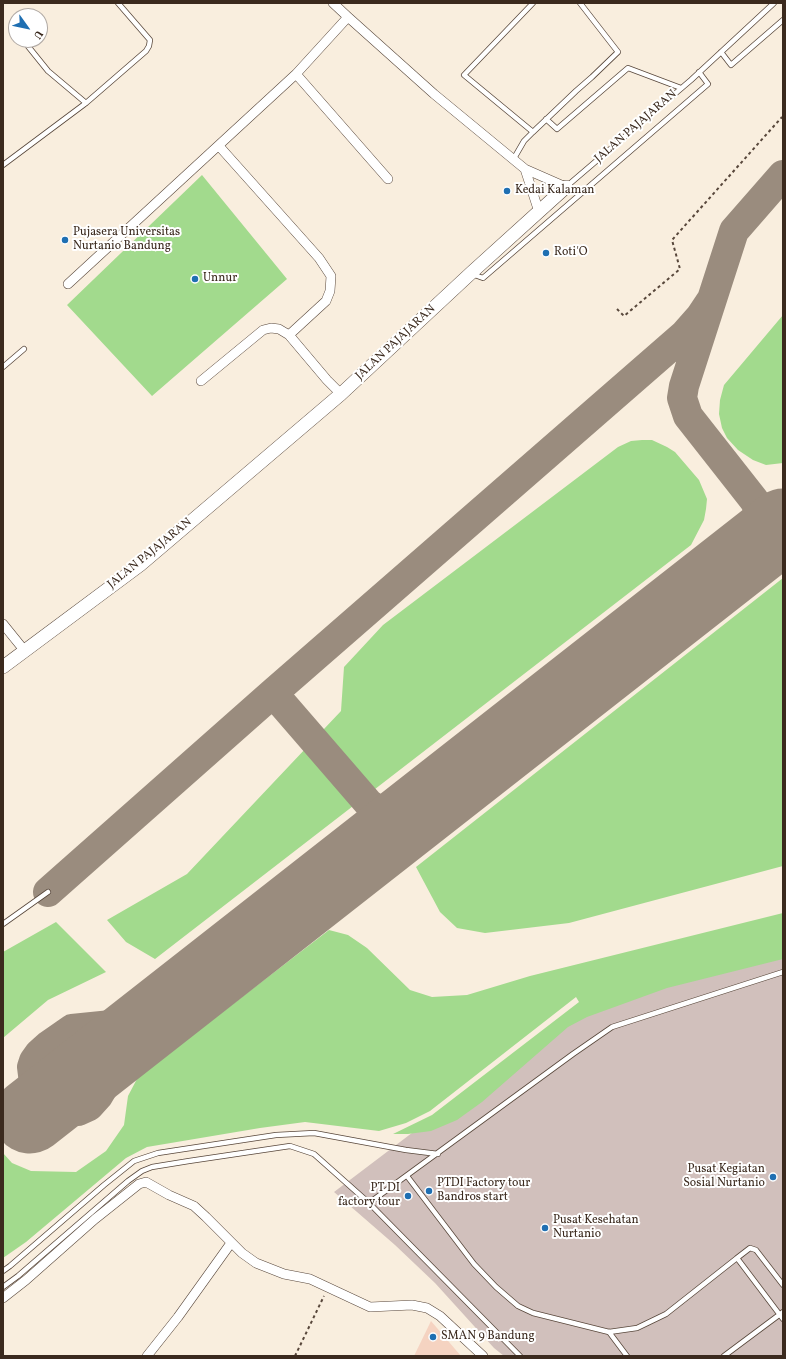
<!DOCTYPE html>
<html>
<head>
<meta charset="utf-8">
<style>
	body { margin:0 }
	#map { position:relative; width:786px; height:1359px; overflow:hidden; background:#f9eede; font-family:Vollkorn,serif }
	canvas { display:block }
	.frame { position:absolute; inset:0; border:4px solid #3b2a1e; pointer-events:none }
	.north { position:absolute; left:8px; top:8px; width:40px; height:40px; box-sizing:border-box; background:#fff; border:1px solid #b1aaa5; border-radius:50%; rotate:123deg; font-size:11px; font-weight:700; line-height:16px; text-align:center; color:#3b2a1e }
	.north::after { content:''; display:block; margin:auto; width:14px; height:18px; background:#1f6fb2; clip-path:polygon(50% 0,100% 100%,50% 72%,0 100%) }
</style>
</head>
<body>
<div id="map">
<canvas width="786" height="1359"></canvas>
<div class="frame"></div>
<div class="north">U</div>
</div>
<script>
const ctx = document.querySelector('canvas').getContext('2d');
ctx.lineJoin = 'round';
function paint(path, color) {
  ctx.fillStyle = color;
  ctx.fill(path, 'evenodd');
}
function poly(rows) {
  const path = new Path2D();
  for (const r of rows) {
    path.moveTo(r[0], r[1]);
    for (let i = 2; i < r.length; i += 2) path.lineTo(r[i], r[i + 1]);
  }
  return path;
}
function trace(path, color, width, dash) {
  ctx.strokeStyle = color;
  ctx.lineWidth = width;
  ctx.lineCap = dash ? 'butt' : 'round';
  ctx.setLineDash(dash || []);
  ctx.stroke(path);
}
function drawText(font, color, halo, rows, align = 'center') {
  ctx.font = font + ' Vollkorn,serif';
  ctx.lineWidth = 4;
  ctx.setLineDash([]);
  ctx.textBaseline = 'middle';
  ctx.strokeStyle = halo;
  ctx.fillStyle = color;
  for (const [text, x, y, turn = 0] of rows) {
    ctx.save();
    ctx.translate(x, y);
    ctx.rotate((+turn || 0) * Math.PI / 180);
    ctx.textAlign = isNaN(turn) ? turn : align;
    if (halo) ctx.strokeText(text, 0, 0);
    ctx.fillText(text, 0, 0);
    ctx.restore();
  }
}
paint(poly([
	[431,1321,461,1356,414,1356]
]), '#f5d3c1');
paint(poly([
	[783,950,783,1356,504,1356,494,1348,435,1283,395,1245,334,1192,569,1014]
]), '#d1c0bc');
paint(poly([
	[202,175,287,279,152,396,67,305],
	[783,315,783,463,766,465,753,460,738,450,727,438,722,428,719,414,720,400,724,385],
	[642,440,652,440,667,447,675,452,699,480,707,499,706,509,704,520,691,545,155,959,126,942,107,920,187,874,341,711,344,667,383,625,618,447,631,441],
	[783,578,783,866,569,923,485,933,457,928,440,912,416,867],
	[783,913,783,959,667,988,587,1017,568,1027,482,1102,457,1120,431,1131,408,1134,393,1134,432,1115,579,1002,576,997,430,1111,406,1123,379,1131,305,1122,260,1128,147,1147,126,1158,26,1242,3,1258,3,1153,12,1163,31,1171,76,1172,106,1151,124,1125,128,1096,138,1077,329,930,348,935,367,948,410,990,432,997,467,995,530,976],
	[56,922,106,972,48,1000,3,1038,3,952]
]), '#a2da8d');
trace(poly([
	[741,559,753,547,758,538,762,519,759,509,754,500,688,416,682,398,684,386,734,231,783,175],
	[273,693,369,804,378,810,387,814,400,814,423,809],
	[365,854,380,830,382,823,377,814,369,804],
	[48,892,273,693,685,334,700,317,712,299],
	[151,1021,72,1029,49,1045,39,1054,34,1061,32,1067,33,1075,40,1093,48,1102,69,1111,78,1111,89,1106,98,1096,104,1086,113,1060,120,1050,159,1015]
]), '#9a8c7e', 30);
trace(poly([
	[30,1116,783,526]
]), '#9a8c7e', 75);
const lane = poly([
	[533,3,464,75,533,132,576,91,592,77,618,52,580,3],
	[13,25,16,30],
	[23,40,48,71,86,103],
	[721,52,731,65,783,20],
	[546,119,557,129,628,68,681,88],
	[513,160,524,141,533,132],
	[3,165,86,103,146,51,149,46,150,40,118,3],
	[567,186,691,80,774,3],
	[472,274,483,278,708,84,699,72],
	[3,367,24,349],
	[3,924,48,892],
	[407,1176,474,1264,496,1287,518,1306,533,1313,609,1332,637,1328,666,1314,737,1258,783,1319],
	[369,1203,573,1054,612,1027,783,972],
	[737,1258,750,1248,756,1250,783,1285],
	[3,1271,10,1266,104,1185,134,1161,158,1153,276,1135,314,1133,406,1150,438,1154],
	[3,1287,18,1276,128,1181,142,1171,152,1167,189,1161,290,1146,314,1154,369,1203,520,1356],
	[609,1332,627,1356],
	[724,1356,783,1312]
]);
const street = poly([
	[333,3,348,17,434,94,525,169,566,187],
	[296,74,388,179],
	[219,146,319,258,331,276,330,291,326,301,289,335],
	[525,169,539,212],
	[68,284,296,74,348,17],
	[201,381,263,330,271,328,279,329,289,335,327,380,341,394],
	[3,624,24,650],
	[3,1298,26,1280,95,1219,139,1184,146,1182,169,1195,194,1206,206,1217,242,1253,256,1263,284,1274,310,1279,370,1307,412,1305,427,1308,440,1316,483,1356],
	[147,1356,178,1317,231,1243]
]);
const secondary = poly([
	[3,667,140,565,341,394,471,273,566,187]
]);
trace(lane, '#58473b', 6);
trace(street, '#58473b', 10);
trace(secondary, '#58473b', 14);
trace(poly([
	[617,309,624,316,680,269,672,240,782,117],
	[295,1356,324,1296]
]), '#58473b', 2, [3, 3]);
trace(lane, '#fff', 4.5);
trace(street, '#fff', 9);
trace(secondary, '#fff', 13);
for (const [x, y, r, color] of [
	[507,191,4,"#1f6fb2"],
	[65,240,4,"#1f6fb2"],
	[546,253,4,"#1f6fb2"],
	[195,279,4,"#1f6fb2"],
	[773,1177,4,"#1f6fb2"],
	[429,1191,4,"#1f6fb2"],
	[408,1196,4,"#1f6fb2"],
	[545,1228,4,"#1f6fb2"],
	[433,1337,4,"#1f6fb2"]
]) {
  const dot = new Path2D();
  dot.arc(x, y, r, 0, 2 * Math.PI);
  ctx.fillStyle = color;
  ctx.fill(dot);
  trace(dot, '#fff', 1.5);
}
drawText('12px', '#3b2a1e', '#fff', [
	["JALAN PAJAJARAN",636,127,-41],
	["JALAN PAJAJARAN",396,343,-43],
	["JALAN PAJAJARAN",150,554,-39]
]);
drawText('12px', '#3b2a1e', '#fff', [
	["Kedai Kalaman",515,191],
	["Pujasera Universitas",73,233],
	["Nurtanio Bandung",73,247],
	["Roti'O",554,253],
	["Unnur",203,279],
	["Pusat Kegiatan",765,1170,"right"],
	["Sosial Nurtanio",765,1184,"right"],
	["PTDI Factory tour",437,1184],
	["Bandros start",437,1198],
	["PT DI",400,1189,"right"],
	["factory tour",400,1203,"right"],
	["Pusat Kesehatan",553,1221],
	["Nurtanio",553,1235],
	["SMAN 9 Bandung",441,1337]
], 'left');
</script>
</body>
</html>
